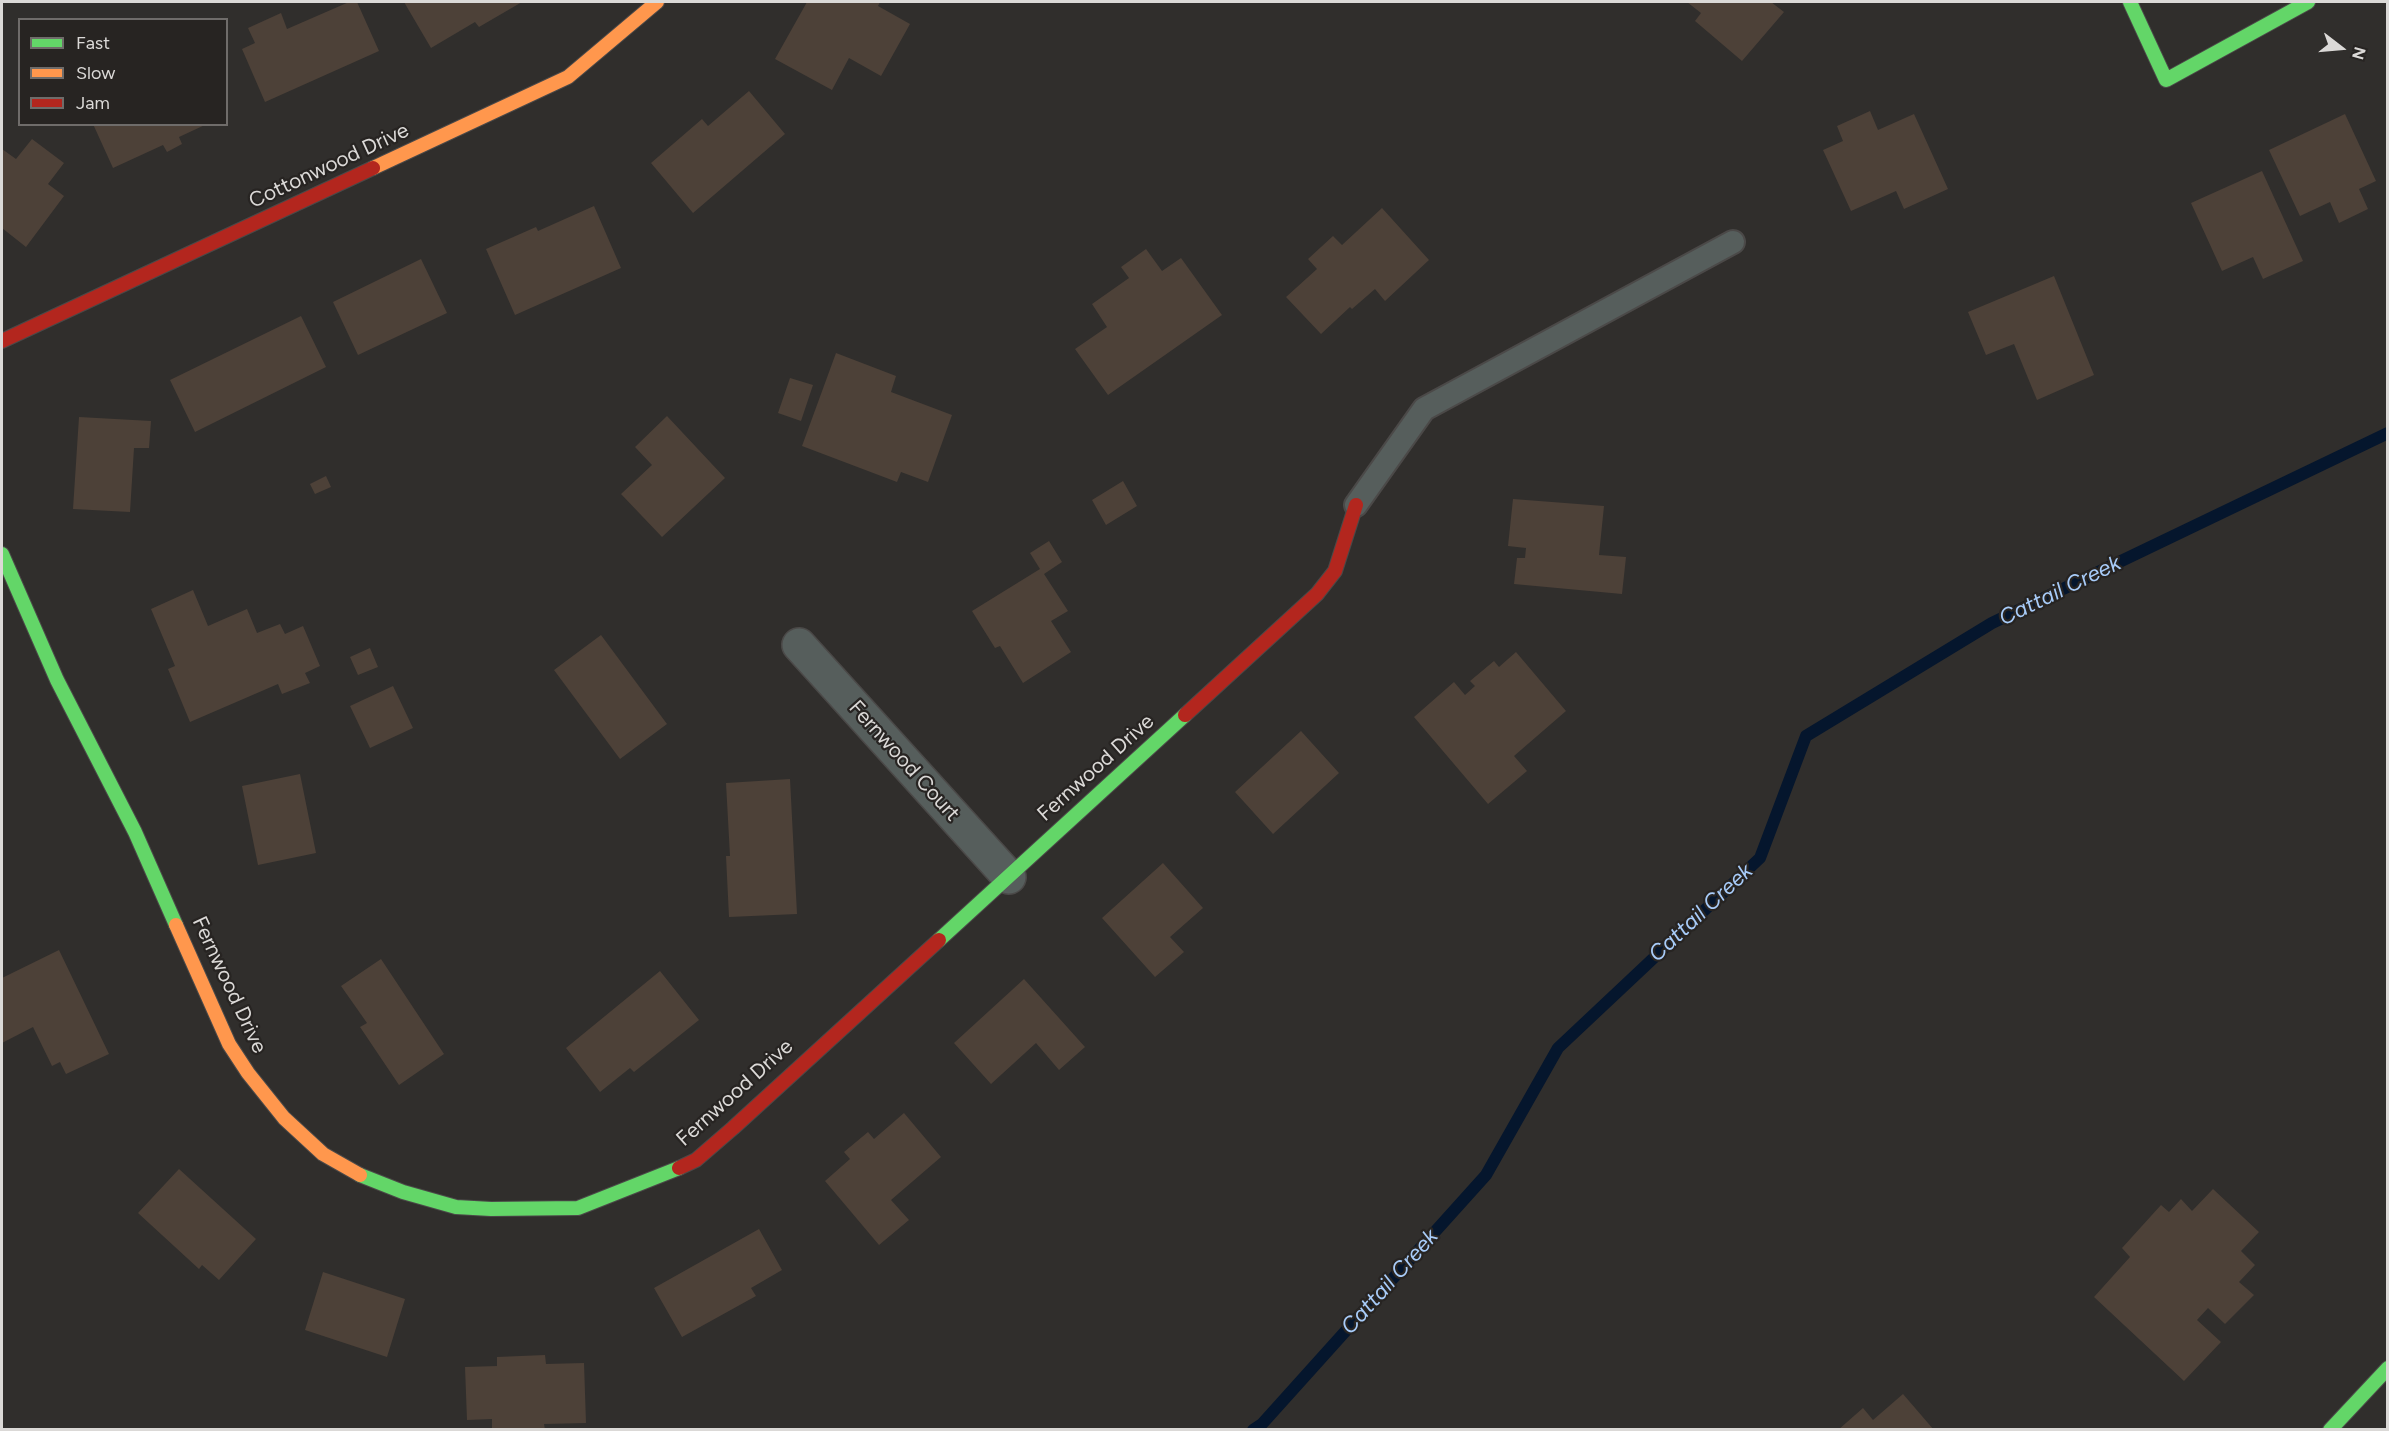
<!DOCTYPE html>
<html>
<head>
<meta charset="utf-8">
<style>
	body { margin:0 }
	#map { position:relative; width:2389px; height:1431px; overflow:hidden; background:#302e2c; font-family:Figtree,sans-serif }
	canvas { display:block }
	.frame { position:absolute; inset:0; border:3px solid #dbd9d7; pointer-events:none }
	.legend { position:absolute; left:18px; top:18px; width:210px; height:108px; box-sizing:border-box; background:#272422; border:2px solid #6f6c6a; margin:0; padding:8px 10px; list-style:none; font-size:18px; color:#dbd9d7 }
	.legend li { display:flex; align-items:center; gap:12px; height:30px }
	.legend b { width:30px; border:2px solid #6f6c6a }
	.north { position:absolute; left:2311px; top:18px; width:60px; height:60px; -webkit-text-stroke:4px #272422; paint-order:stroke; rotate:106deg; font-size:16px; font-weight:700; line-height:24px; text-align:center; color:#dbd9d7 }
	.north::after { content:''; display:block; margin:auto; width:21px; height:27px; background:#dbd9d7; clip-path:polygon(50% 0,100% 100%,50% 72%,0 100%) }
</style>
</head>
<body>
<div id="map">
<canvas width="2389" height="1431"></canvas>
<div class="frame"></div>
<ul class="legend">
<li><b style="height:8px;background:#63d668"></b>Fast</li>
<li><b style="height:8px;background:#ff974d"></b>Slow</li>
<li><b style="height:8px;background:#b3261e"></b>Jam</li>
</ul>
<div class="north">N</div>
</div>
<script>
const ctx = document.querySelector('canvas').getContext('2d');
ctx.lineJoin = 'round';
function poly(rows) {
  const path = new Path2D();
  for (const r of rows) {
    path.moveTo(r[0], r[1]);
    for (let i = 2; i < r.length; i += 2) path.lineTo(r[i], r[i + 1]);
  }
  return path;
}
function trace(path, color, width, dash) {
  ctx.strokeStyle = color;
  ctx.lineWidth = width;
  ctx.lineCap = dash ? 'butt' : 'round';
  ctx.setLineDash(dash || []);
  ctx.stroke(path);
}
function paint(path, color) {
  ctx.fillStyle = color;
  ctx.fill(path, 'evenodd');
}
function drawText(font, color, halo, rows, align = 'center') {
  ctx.font = font + ' Figtree,sans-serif';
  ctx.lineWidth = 4.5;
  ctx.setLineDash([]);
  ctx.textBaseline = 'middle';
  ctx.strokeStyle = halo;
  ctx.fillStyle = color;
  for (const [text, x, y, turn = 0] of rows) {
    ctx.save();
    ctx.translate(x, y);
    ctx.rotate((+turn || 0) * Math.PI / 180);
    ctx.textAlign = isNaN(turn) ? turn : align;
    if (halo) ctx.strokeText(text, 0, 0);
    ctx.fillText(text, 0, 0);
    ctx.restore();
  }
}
trace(poly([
	[1253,1430,1262,1424,1486,1175,1558,1048,1760,858,1806,736,1992,623,2388,433]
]), '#05162d', 12);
paint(poly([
	[349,2,357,2,379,51,265,102,242,49,255,43,248,28,281,13,287,29],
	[404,2,522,2,479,27,475,22,431,48],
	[807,2,880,2,878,6,910,24,881,76,849,58,832,90,775,59],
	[1687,2,1771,2,1784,12,1742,61,1695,21,1701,13],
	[749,91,785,134,693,213,651,163,702,119,708,126],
	[1870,111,1878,130,1914,114,1948,189,1904,209,1896,191,1851,211,1823,150,1843,141,1837,126],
	[2345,114,2376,181,2359,189,2368,209,2339,223,2330,202,2300,216,2269,150],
	[93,124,207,124,179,137,182,144,167,152,163,145,113,168],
	[32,139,64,163,48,184,64,196,26,247,2,228,2,149,16,159],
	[2262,171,2303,261,2263,279,2253,257,2222,271,2191,203],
	[594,206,621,268,515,315,486,249,536,227,538,231],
	[1382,208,1429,260,1385,301,1375,289,1352,309,1350,307,1321,334,1286,297,1317,269,1308,259,1333,236,1342,245],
	[1146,249,1162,271,1181,258,1222,315,1108,395,1075,349,1107,327,1092,304,1129,278,1121,267],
	[421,259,447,313,358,355,333,302],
	[2054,276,2094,375,2037,400,2014,344,1986,355,1968,312],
	[301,316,326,367,195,432,170,380],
	[836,353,896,376,891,392,952,415,928,482,901,472,897,482,802,446],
	[790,378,813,385,801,421,778,413],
	[667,416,725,478,662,537,621,494,652,465,635,447],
	[79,417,151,421,149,448,134,448,130,512,73,509],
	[326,476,331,487,315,494,310,484],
	[1123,481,1137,506,1106,525,1092,500],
	[1513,499,1604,506,1599,555,1626,557,1622,594,1514,584,1517,558,1525,558,1526,548,1508,546],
	[1049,541,1062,562,1044,574,1068,611,1051,621,1071,652,1023,683,1000,646,995,648,972,611,1040,569,1030,553],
	[193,590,208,626,247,609,257,633,280,624,285,634,303,626,320,666,305,673,310,683,282,694,278,684,190,722,168,669,175,666,151,609],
	[601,635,667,724,620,759,554,670],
	[370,648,378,667,358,675,350,657],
	[1516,652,1566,711,1514,756,1527,771,1488,804,1414,717,1454,682,1465,695,1475,686,1470,681,1494,661,1499,667],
	[393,686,413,728,370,748,350,706],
	[1301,731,1339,773,1273,834,1235,792],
	[300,774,316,853,258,865,242,786],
	[790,779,797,914,729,917,726,856,730,856,726,783],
	[1163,863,1203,908,1170,937,1184,952,1155,977,1102,918],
	[59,950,109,1054,66,1074,60,1062,52,1066,33,1027,2,1043,2,978],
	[381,959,444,1054,399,1085,360,1027,367,1023,341,986],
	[660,971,699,1020,634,1072,630,1068,600,1092,566,1048],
	[1024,979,1085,1047,1059,1070,1036,1043,991,1084,954,1043],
	[904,1113,941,1157,891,1200,909,1220,879,1245,825,1181,850,1159,844,1152,868,1132,874,1139],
	[179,1169,256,1239,219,1280,202,1265,199,1269,138,1213],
	[2213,1189,2259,1232,2241,1251,2255,1265,2239,1282,2254,1295,2225,1324,2208,1308,2197,1320,2221,1342,2184,1381,2094,1297,2130,1257,2122,1248,2161,1205,2169,1212,2181,1199,2192,1211],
	[759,1229,782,1270,751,1288,756,1296,682,1337,654,1288],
	[323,1272,405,1299,387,1357,305,1330],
	[545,1355,546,1364,584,1363,586,1423,544,1424,545,1430,492,1430,492,1419,467,1420,465,1367,497,1366,497,1357],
	[1903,1394,1934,1430,1838,1430,1863,1408,1873,1420]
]), '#4d4138');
const lane = poly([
	[1356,505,1424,409,1733,242]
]);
const street = poly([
	[799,645,1009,877]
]);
const fast = poly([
	[2130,2,2166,80,2308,2],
	[2,554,57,680,135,832,176,925],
	[939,940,1185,715],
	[360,1175,403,1192,456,1207,491,1209,578,1208,679,1168],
	[2330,1430,2388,1368]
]);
const slow = poly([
	[373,168,568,77,657,2],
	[176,925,229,1044,248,1073,284,1118,323,1154,360,1175]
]);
const jam = poly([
	[2,341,373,168],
	[1185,715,1317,594,1335,571,1356,505],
	[679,1168,696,1160,733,1128,939,940]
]);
trace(lane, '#4b4948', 26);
trace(street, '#4b4948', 36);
trace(fast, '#4b4948', 16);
trace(slow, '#4b4948', 16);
trace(jam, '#4b4948', 16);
trace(lane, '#565e5c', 22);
trace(street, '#565e5c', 33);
trace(fast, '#63d668', 14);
trace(slow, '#ff974d', 14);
trace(jam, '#b3261e', 14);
drawText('21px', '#dbd9d7', '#272422', [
	["Cottonwood Drive",329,166,-25],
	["Fernwood Court",904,761,48],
	["Fernwood Drive",1096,768,-42],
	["Fernwood Drive",229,985,65],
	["Fernwood Drive",735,1093,-42]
]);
drawText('italic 22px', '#a8ccf9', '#272422', [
	["Cattail Creek",2060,591,-26],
	["Cattail Creek",1701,913,-43],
	["Cattail Creek",1390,1282,-48]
]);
</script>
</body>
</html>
